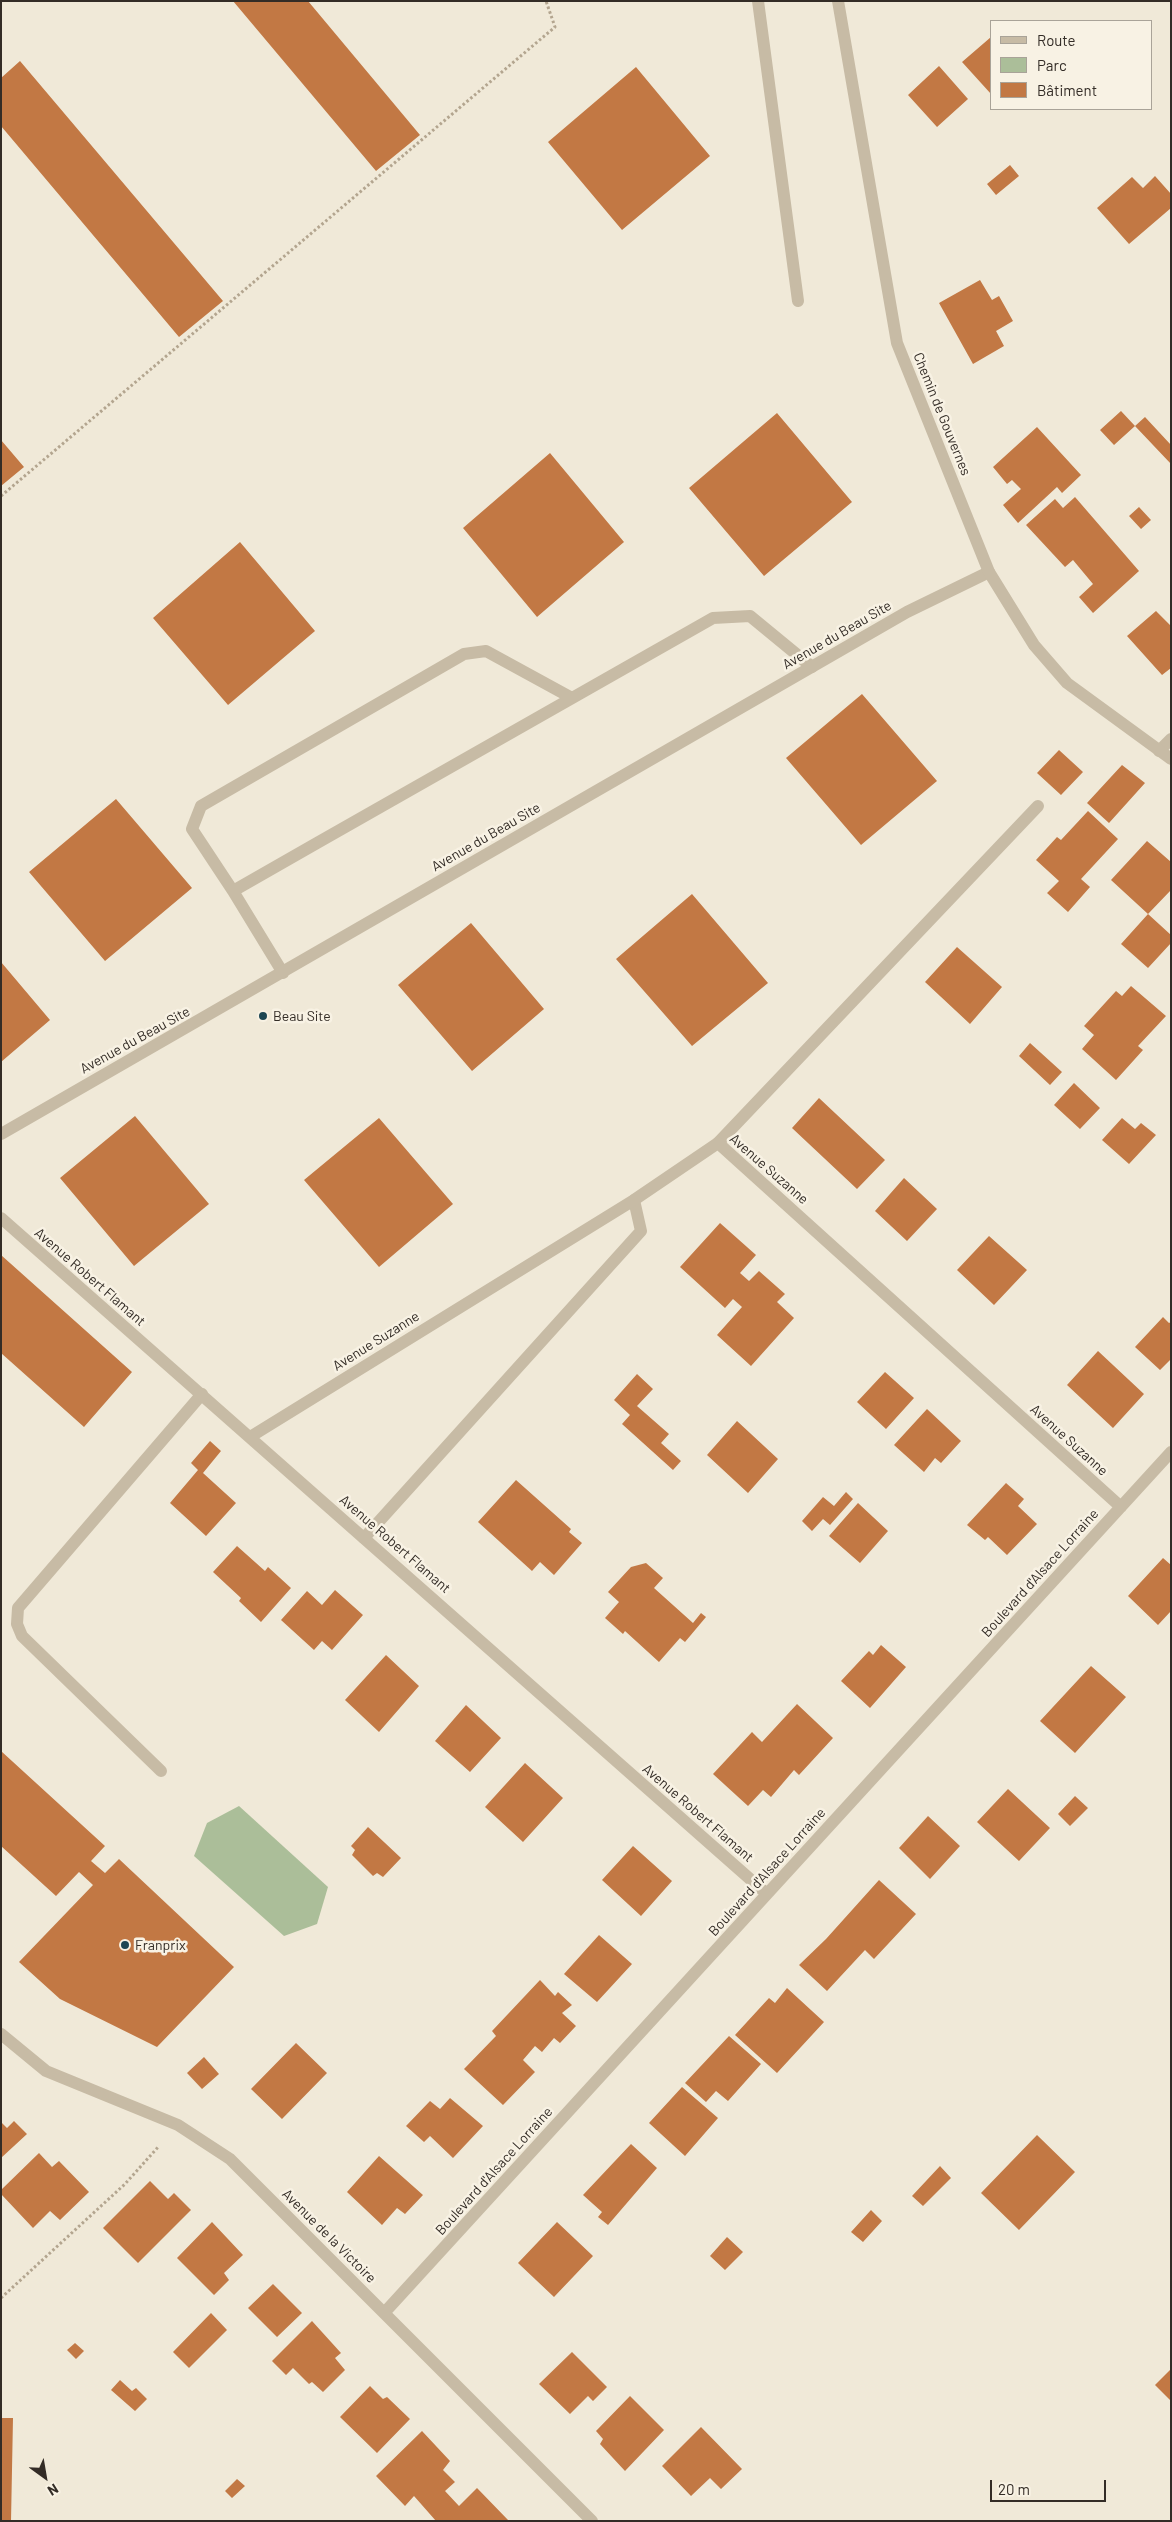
<!DOCTYPE html>
<html>
<head>
<meta charset="utf-8">
<style>
	body { margin:0 }
	#map { position:relative; width:1172px; height:2522px; overflow:hidden; background:#f0e9d8; font-family:Barlow,sans-serif }
	canvas { display:block }
	.frame { position:absolute; inset:0; border:2px solid #332c26; pointer-events:none }
	.legend { position:absolute; left:990px; top:20px; width:162px; height:90px; box-sizing:border-box; background:#f8f2e4; border:1px solid #a9a398; margin:0; padding:6px 9px; list-style:none; font-size:15px; color:#332c26 }
	.legend li { display:flex; align-items:center; gap:10px; height:25px }
	.legend b { width:25px; border:1px solid #a9a398 }
	.north { position:absolute; left:20px; top:2452px; width:50px; height:50px; -webkit-text-stroke:4px #f8f2e4; paint-order:stroke; rotate:148deg; font-size:14px; font-weight:700; line-height:20px; text-align:center; color:#332c26 }
	.north::after { content:''; display:block; margin:auto; width:18px; height:22px; background:#332c26; clip-path:polygon(50% 0,100% 100%,50% 72%,0 100%) }
	.scale { position:absolute; left:990px; top:2480px; width:116px; height:22px; box-sizing:border-box; border:2px solid #332c26; border-top:0; padding-left:6px; font-size:15px; line-height:18px; white-space:nowrap; color:#332c26; -webkit-text-stroke:4px #f8f2e4; paint-order:stroke }
</style>
</head>
<body>
<div id="map">
<canvas width="1172" height="2522"></canvas>
<div class="frame"></div>
<ul class="legend">
<li><b style="height:6px;background:#c7bba5"></b>Route</li>
<li><b style="height:14px;background:#abbe99"></b>Parc</li>
<li><b style="height:14px;background:#c27844"></b>Bâtiment</li>
</ul>
<div class="north">N</div>
<div class="scale">20 m</div>
</div>
<script>
const ctx = document.querySelector('canvas').getContext('2d');
ctx.lineJoin = 'round';
function paint(path, color) {
  ctx.fillStyle = color;
  ctx.fill(path, 'evenodd');
}
function poly(rows) {
  const path = new Path2D();
  for (const r of rows) {
    path.moveTo(r[0], r[1]);
    for (let i = 2; i < r.length; i += 2) path.lineTo(r[i], r[i + 1]);
  }
  return path;
}
function trace(path, color, width, dash) {
  ctx.strokeStyle = color;
  ctx.lineWidth = width;
  ctx.lineCap = dash ? 'butt' : 'round';
  ctx.setLineDash(dash || []);
  ctx.stroke(path);
}
function drawText(font, color, halo, rows, align = 'center') {
  ctx.font = font + ' Barlow,sans-serif';
  ctx.lineWidth = 5;
  ctx.setLineDash([]);
  ctx.textBaseline = 'middle';
  ctx.strokeStyle = halo;
  ctx.fillStyle = color;
  for (const [text, x, y, turn = 0] of rows) {
    ctx.save();
    ctx.translate(x, y);
    ctx.rotate((+turn || 0) * Math.PI / 180);
    ctx.textAlign = isNaN(turn) ? turn : align;
    if (halo) ctx.strokeText(text, 0, 0);
    ctx.fillText(text, 0, 0);
    ctx.restore();
  }
}
paint(poly([
	[239,1806,328,1887,317,1924,284,1936,194,1856,207,1823]
]), '#abbe99');
paint(poly([
	[233,1,308,1,420,135,376,171],
	[991,37,991,94,962,62],
	[20,61,223,301,179,337,1,126,1,78],
	[939,66,968,99,937,127,908,95],
	[636,67,710,156,622,230,548,142],
	[1010,165,1019,176,996,195,987,184],
	[1155,176,1171,194,1171,208,1129,244,1097,208,1132,177,1143,188],
	[980,280,992,300,999,296,1013,321,996,331,1004,346,973,364,939,303],
	[1121,411,1135,426,1114,445,1100,430],
	[777,413,852,502,764,576,689,488],
	[1145,417,1171,445,1171,464,1135,426],
	[1037,427,1081,475,1062,493,1057,487,1018,523,1003,505,1021,489,1012,480,1007,484,993,467],
	[1,440,24,467,1,486],
	[550,453,624,542,537,617,463,528],
	[1075,497,1139,571,1093,613,1079,597,1093,584,1073,560,1065,567,1026,525,1055,499,1063,508],
	[1139,507,1151,520,1141,529,1129,516],
	[240,542,315,631,228,705,153,618],
	[1156,611,1171,626,1171,668,1162,675,1127,636],
	[862,694,937,781,861,845,786,758],
	[1059,750,1083,772,1061,795,1037,773],
	[1122,765,1145,783,1109,823,1087,803],
	[116,799,192,888,105,961,29,872],
	[1088,811,1118,839,1081,879,1090,887,1068,912,1047,893,1059,881,1036,860,1057,837,1061,840],
	[1147,841,1171,862,1171,890,1148,914,1171,935,1171,943,1148,968,1121,944,1148,914,1111,880],
	[692,894,768,983,692,1046,616,959],
	[471,923,544,1009,472,1071,398,985],
	[957,947,1002,987,970,1024,925,982],
	[1,962,50,1020,1,1062],
	[1131,986,1166,1016,1138,1046,1143,1050,1116,1080,1082,1049,1094,1035,1084,1026,1116,991,1122,996],
	[1030,1043,1062,1072,1050,1085,1019,1056],
	[1074,1083,1100,1108,1080,1129,1054,1105],
	[819,1098,885,1160,857,1189,792,1128],
	[135,1116,209,1204,134,1266,60,1178],
	[379,1118,453,1204,379,1267,304,1180],
	[1122,1118,1135,1129,1141,1123,1156,1135,1129,1164,1102,1140],
	[904,1178,937,1209,907,1241,875,1211],
	[720,1223,756,1255,740,1273,749,1281,759,1271,785,1294,777,1302,794,1318,751,1366,717,1335,742,1307,733,1299,725,1308,680,1267],
	[989,1236,1027,1270,994,1305,957,1270],
	[1,1255,132,1372,84,1427,1,1353],
	[1163,1317,1169,1323,1171,1322,1171,1359,1160,1370,1135,1347],
	[1098,1351,1144,1394,1113,1428,1067,1385],
	[885,1372,914,1398,886,1429,857,1402],
	[637,1374,653,1389,637,1406,669,1434,661,1443,681,1461,673,1470,622,1424,630,1415,614,1400],
	[927,1409,961,1441,941,1463,935,1458,924,1472,894,1445],
	[737,1421,778,1459,748,1493,707,1455],
	[210,1441,221,1451,203,1473,236,1503,206,1536,170,1503,198,1470,191,1463],
	[516,1480,571,1529,569,1532,582,1543,554,1575,540,1562,532,1571,478,1522],
	[1006,1483,1024,1499,1018,1506,1037,1524,1007,1555,988,1537,985,1540,967,1525],
	[846,1492,853,1499,830,1525,823,1519,812,1531,802,1521,823,1497,834,1506],
	[858,1503,888,1531,860,1563,829,1536],
	[237,1546,265,1571,268,1567,291,1588,261,1622,239,1601,241,1598,213,1572],
	[1163,1558,1171,1565,1171,1611,1158,1625,1128,1596],
	[646,1563,663,1578,654,1588,693,1623,701,1613,706,1617,685,1642,680,1638,659,1662,625,1631,623,1634,605,1618,619,1602,608,1592,631,1567],
	[335,1590,363,1615,332,1650,322,1641,314,1650,281,1620,307,1591,322,1605],
	[881,1645,906,1667,870,1708,841,1681,869,1651,873,1655],
	[386,1655,419,1686,379,1732,345,1700],
	[1091,1666,1126,1697,1075,1753,1040,1721],
	[797,1704,833,1738,799,1775,794,1770,771,1797,763,1790,748,1806,713,1774,752,1732,762,1742],
	[466,1705,501,1738,470,1772,435,1741],
	[1,1751,105,1846,91,1861,105,1873,119,1859,234,1967,157,2047,60,1999,19,1962,93,1885,79,1872,56,1896,1,1846],
	[525,1763,563,1798,523,1842,485,1807],
	[1008,1789,1050,1828,1019,1861,977,1822],
	[1075,1796,1088,1808,1070,1826,1058,1814],
	[928,1816,960,1846,930,1879,899,1848],
	[368,1827,401,1858,383,1877,377,1873,373,1876,352,1855,355,1850,351,1846],
	[633,1846,672,1881,641,1916,602,1880],
	[879,1880,916,1914,874,1959,865,1950,827,1991,799,1965,826,1939],
	[599,1935,632,1964,597,2002,564,1974],
	[540,1980,555,1996,558,1992,572,2005,562,2013,576,2026,560,2043,554,2038,542,2052,535,2046,523,2060,535,2072,503,2105,464,2069,496,2036,492,2031],
	[787,1988,824,2022,777,2073,735,2035,769,1998,775,2003],
	[729,2036,761,2064,728,2101,716,2091,706,2102,685,2083],
	[296,2043,327,2073,282,2119,251,2089],
	[204,2057,219,2074,202,2089,187,2073],
	[682,2087,718,2118,685,2156,649,2123],
	[450,2098,483,2126,453,2158,430,2136,424,2142,406,2126,430,2101,440,2109],
	[14,2121,27,2134,1,2158,1,2122,7,2128],
	[1037,2135,1075,2172,1019,2230,981,2193],
	[631,2144,657,2168,608,2225,598,2217,602,2212,583,2195],
	[39,2153,52,2167,59,2161,89,2192,60,2220,50,2211,33,2228,1,2194,1,2190],
	[379,2156,423,2195,405,2214,397,2208,382,2225,347,2192],
	[940,2166,951,2178,923,2206,912,2196],
	[150,2181,168,2199,174,2193,191,2210,138,2263,103,2228],
	[871,2210,882,2221,863,2242,851,2232],
	[212,2222,243,2255,224,2273,229,2280,214,2295,177,2258],
	[557,2222,593,2256,554,2297,518,2263],
	[727,2237,743,2252,725,2270,710,2256],
	[273,2284,302,2313,277,2337,248,2308],
	[211,2313,227,2330,189,2368,173,2352],
	[312,2321,341,2353,335,2358,345,2370,323,2392,312,2382,309,2384,293,2368,286,2375,272,2361],
	[75,2343,84,2351,76,2359,67,2350],
	[572,2352,607,2387,593,2401,588,2396,570,2414,539,2384],
	[1171,2369,1171,2401,1155,2385],
	[120,2380,132,2391,136,2388,147,2399,135,2411,111,2390],
	[370,2386,383,2399,387,2397,410,2419,377,2453,340,2417],
	[630,2396,664,2430,625,2471,600,2444,603,2439,596,2431],
	[1,2418,13,2418,11,2521,1,2521],
	[701,2427,742,2469,721,2489,710,2478,691,2496,662,2466],
	[422,2431,450,2461,443,2470,455,2482,445,2491,459,2506,477,2488,509,2521,436,2521,414,2496,405,2506,376,2476],
	[237,2479,245,2486,232,2498,225,2491]
]), '#c27844');
trace(poly([
	[1,496,555,27,546,1],
	[1,2298,125,2184,159,2146]
]), '#b3a58f', 3, [2.5, 2.5]);
trace(poly([
	[758,1,798,301],
	[1159,751,1171,739],
	[233,891,192,829,201,806,464,654,486,651,572,698],
	[283,973,233,891,317,843,713,618,750,616,812,667],
	[718,1143,1038,806],
	[364,1538,641,1231,634,1200],
	[161,1771,22,1636,17,1624,18,1608,202,1394]
]), '#c7bba5', 12);
trace(poly([
	[1,1134,907,612,989,572],
	[1,1218,767,1894],
	[250,1437,634,1200,718,1143,1121,1507],
	[1,2034,46,2071,178,2125,230,2159,592,2521],
	[385,2312,1171,1452]
]), '#c7bba5', 12);
trace(poly([
	[838,1,897,343,989,572,1034,645,1067,683,1171,759]
]), '#c7bba5', 12);
for (const [x, y, r, color] of [
	[263,1016,5,"#1d4653"],
	[125,1945,5,"#1d4653"]
]) {
  const dot = new Path2D();
  dot.arc(x, y, r, 0, 2 * Math.PI);
  ctx.fillStyle = color;
  ctx.fill(dot);
  trace(dot, '#f8f2e4', 2);
}
drawText('14px', '#332c26', '#f8f2e4', [
	["Chemin de Gouvernes",942,414,68],
	["Avenue du Beau Site",837,635,-30],
	["Avenue du Beau Site",486,837,-30],
	["Avenue du Beau Site",135,1040,-29],
	["Avenue Suzanne",769,1169,41],
	["Avenue Robert Flamant",90,1277,41],
	["Avenue Suzanne",376,1341,-32],
	["Avenue Suzanne",1069,1440,42],
	["Avenue Robert Flamant",395,1544,41],
	["Boulevard d'Alsace Lorraine",1040,1573,-48],
	["Avenue Robert Flamant",698,1813,41],
	["Boulevard d'Alsace Lorraine",767,1872,-48],
	["Boulevard d'Alsace Lorraine",494,2171,-48],
	["Avenue de la Victoire",329,2236,45]
]);
drawText('14px', '#332c26', '#f8f2e4', [
	["Beau Site",273,1016],
	["Franprix",135,1945]
], 'left');
</script>
</body>
</html>
